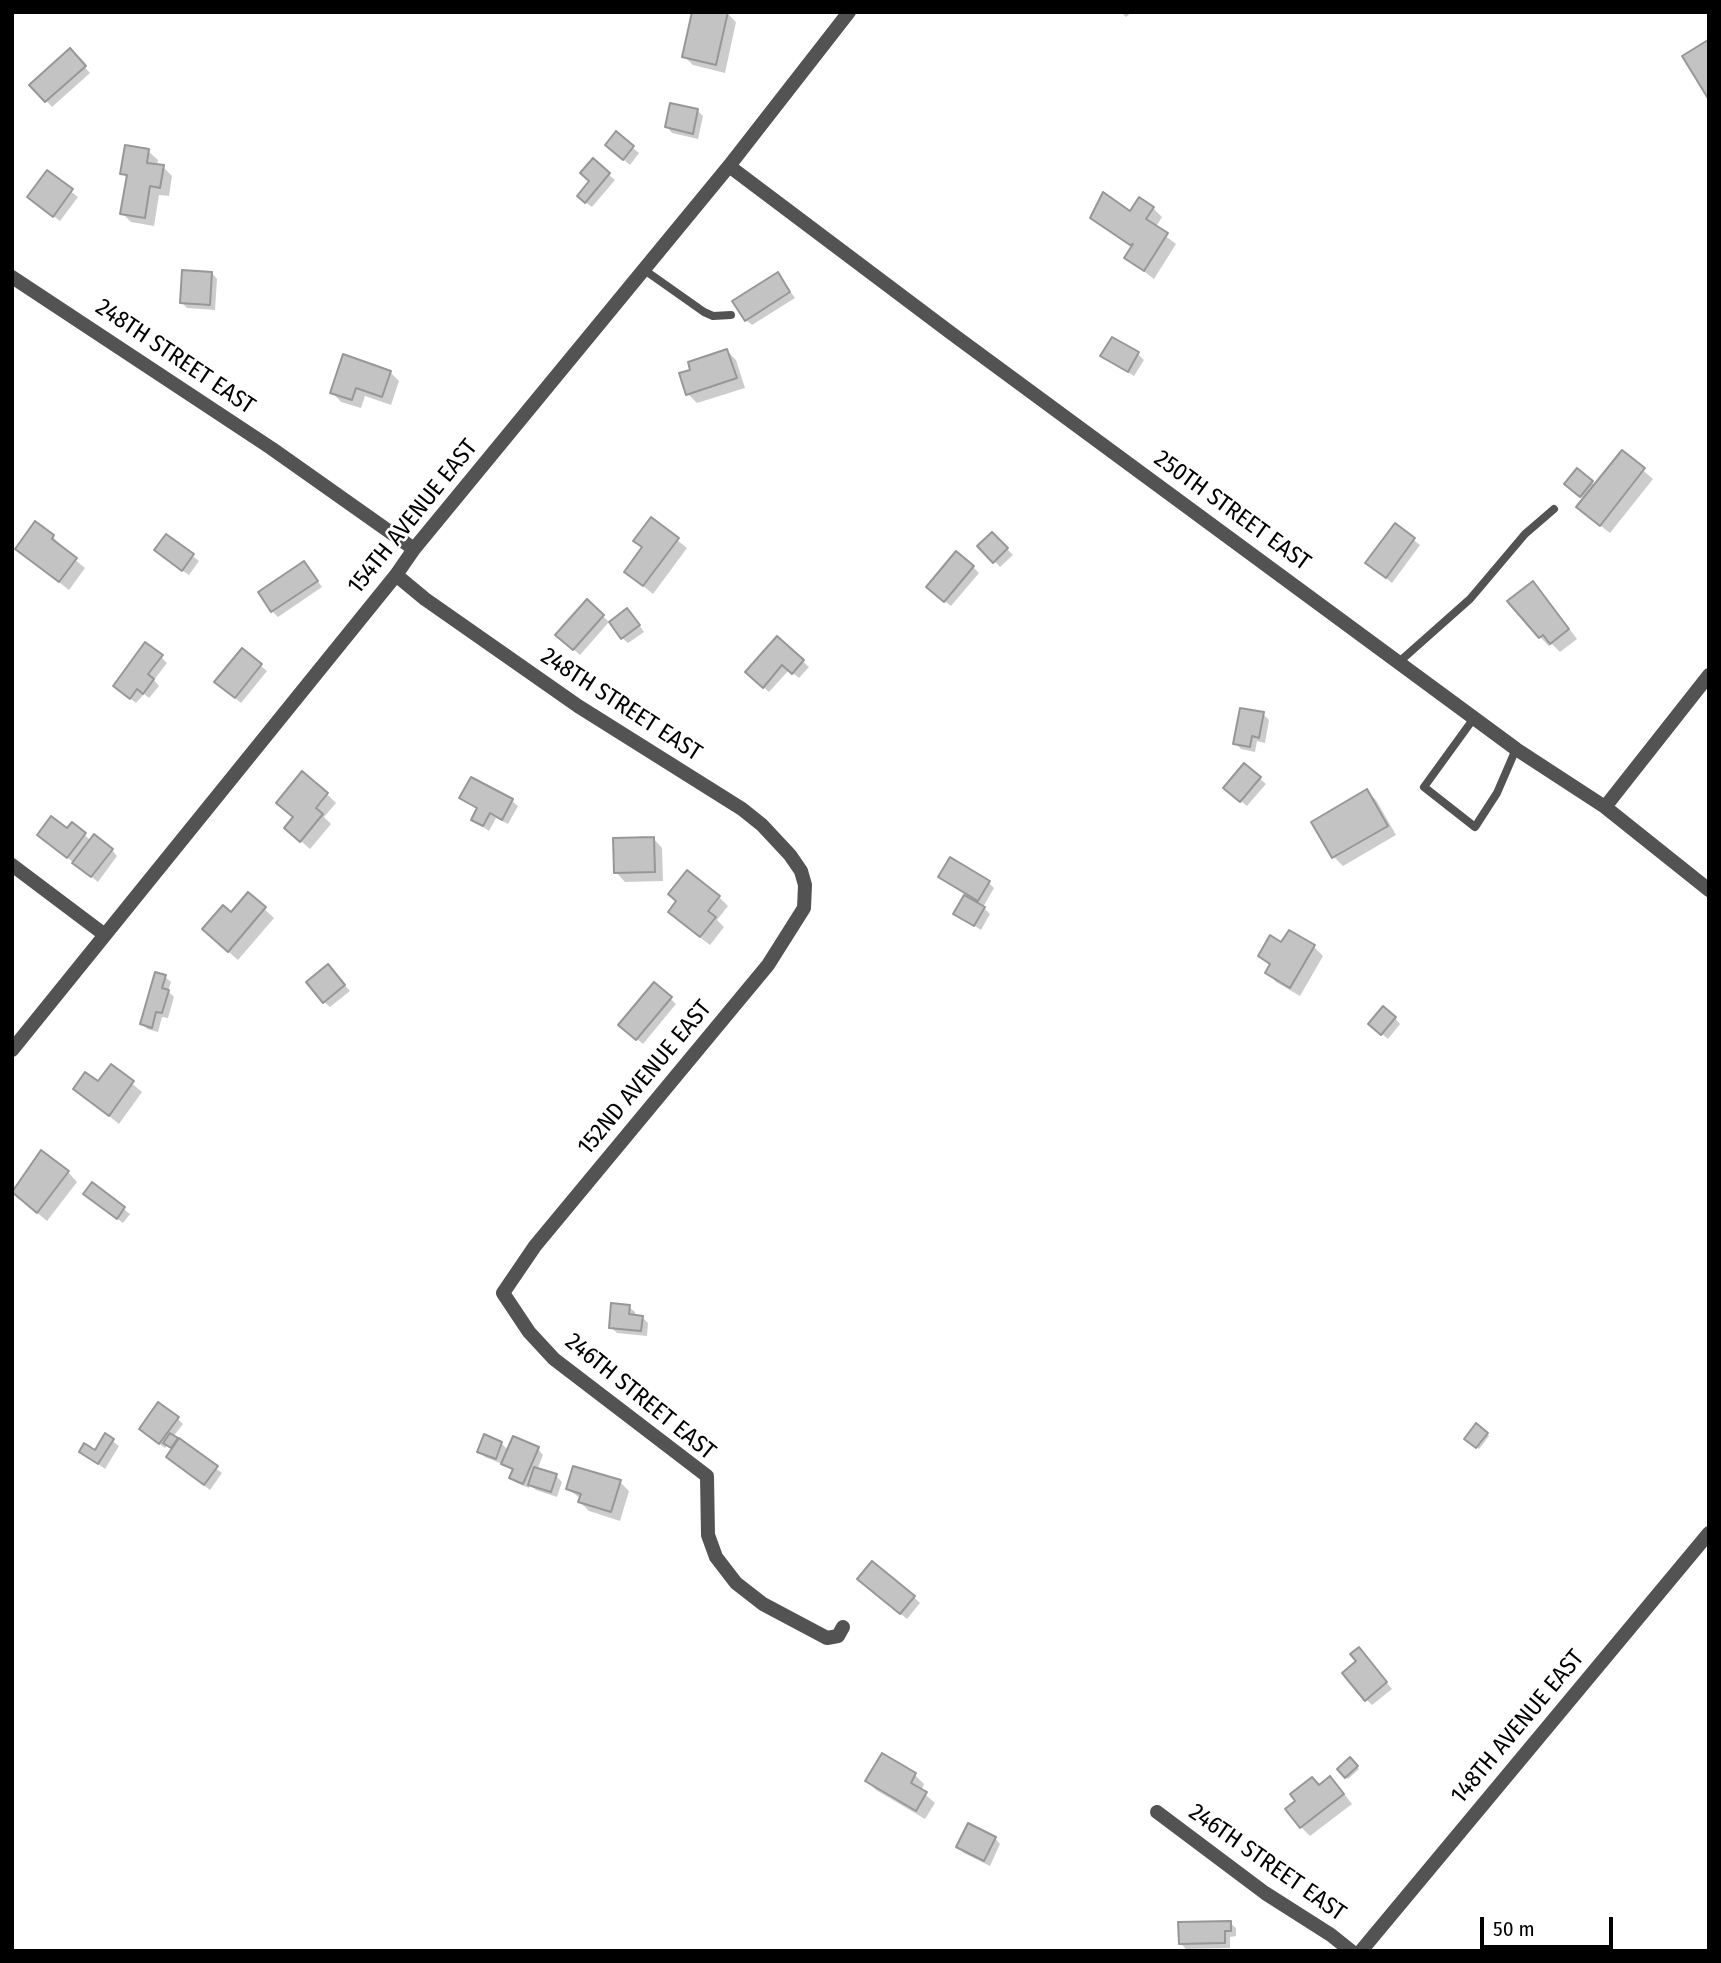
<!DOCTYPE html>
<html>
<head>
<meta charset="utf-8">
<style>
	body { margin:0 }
	#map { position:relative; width:1721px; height:1963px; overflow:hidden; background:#fff; font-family:"Fira Sans Condensed",sans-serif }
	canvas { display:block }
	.frame { position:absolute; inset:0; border:14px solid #000; pointer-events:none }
	.scale { position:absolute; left:1480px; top:1917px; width:133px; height:32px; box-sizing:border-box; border:4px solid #000; border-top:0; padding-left:9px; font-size:21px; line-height:24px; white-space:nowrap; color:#000; -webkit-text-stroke:5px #fff; paint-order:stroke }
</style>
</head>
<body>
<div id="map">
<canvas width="1721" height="1963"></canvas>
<div class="frame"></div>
<div class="scale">50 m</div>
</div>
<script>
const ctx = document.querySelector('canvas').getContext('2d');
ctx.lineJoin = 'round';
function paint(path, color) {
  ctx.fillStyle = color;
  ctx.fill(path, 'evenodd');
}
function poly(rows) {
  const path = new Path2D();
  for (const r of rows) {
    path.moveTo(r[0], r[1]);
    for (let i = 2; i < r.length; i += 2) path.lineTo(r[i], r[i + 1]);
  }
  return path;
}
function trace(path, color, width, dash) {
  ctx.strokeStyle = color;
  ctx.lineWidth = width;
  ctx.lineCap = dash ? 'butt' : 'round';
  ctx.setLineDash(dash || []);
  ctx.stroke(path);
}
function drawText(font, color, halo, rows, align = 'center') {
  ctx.font = font + ' "Fira Sans Condensed",sans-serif';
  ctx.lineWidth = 5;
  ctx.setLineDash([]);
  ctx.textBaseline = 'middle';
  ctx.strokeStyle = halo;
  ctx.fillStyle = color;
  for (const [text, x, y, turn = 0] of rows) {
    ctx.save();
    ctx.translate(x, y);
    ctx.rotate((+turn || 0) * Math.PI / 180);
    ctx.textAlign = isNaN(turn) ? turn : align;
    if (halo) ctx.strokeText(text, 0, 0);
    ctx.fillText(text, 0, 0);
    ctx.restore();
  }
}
paint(poly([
	[1121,12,1132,12,1126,17],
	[727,13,736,22,725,73,693,65,684,56],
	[70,51,90,73,52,107,32,85],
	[698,111,703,116,698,139,672,133,667,127],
	[616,134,639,153,630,165,613,151],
	[148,151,158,160,157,166,163,167,172,176,169,196,159,195,154,226,131,222,122,213,128,179,122,173],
	[593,161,615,180,592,207,585,202,591,182],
	[47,173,78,197,60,221,35,203],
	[1153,208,1162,217,1155,228,1176,244,1154,279,1126,258,1133,248,1092,217,1131,213],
	[212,273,217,279,215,310,187,308,182,303],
	[778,274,795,298,752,325,746,320],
	[727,351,736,360,745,388,697,403,688,394,693,371],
	[1138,354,1144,360,1134,376,1103,356],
	[390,372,399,381,391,405,365,396,361,408,341,402,332,392],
	[1622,452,1653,479,1610,533,1588,516,1584,500,1572,490,1592,482,1595,486],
	[651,519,687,548,653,594,626,572,643,548,635,541],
	[36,524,53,537,62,546,61,548,85,568,69,590,17,549],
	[1395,525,1420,545,1392,583,1374,568],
	[992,534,1013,555,1000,567,980,546],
	[167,536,199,561,189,575,162,556],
	[304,563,322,587,278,617,272,611],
	[973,567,979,573,951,606,934,593],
	[1542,593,1577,639,1560,652,1552,644,1549,646,1540,637],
	[603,616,609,622,580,655,564,641],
	[633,616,644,632,628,643,622,638],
	[777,638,809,667,799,678,789,670,769,692,753,678],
	[242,650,267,671,241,703,222,687],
	[161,657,167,663,154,680,159,686,149,698,144,694,136,703,121,691],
	[1263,714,1269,720,1265,743,1257,741,1255,752,1241,749,1235,743],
	[1245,765,1266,784,1247,806,1231,793],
	[1367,791,1376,800,1396,835,1343,866,1334,857,1313,822],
	[327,794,336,803,324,817,331,824,310,849,286,828],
	[462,798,512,801,518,806,508,824,496,818,489,831,473,820,478,810],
	[68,831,84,834,91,841,112,850,117,856,98,882,45,840],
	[653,838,662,848,663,881,625,882,616,872],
	[941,877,989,883,994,888,983,907,990,914,981,930,956,914,966,895],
	[248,894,274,918,238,960,213,938],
	[719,897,728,906,717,920,724,927,710,945,679,921,678,902],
	[1289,932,1314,947,1323,956,1300,996,1276,982,1267,972,1271,966,1260,956,1282,945],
	[333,972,350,991,330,1007,324,1002],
	[165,977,171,982,168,991,174,997,168,1018,162,1017,158,1032,147,1029,142,1023],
	[671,999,676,1004,643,1044,626,1030],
	[1395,1018,1400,1024,1388,1039,1376,1029],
	[111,1066,142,1092,119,1124,75,1089,98,1084],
	[68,1172,77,1182,47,1221,14,1193],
	[92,1184,130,1214,123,1223,91,1199],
	[629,1307,635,1312,635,1317,642,1317,648,1323,647,1336,617,1333,611,1327],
	[177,1418,183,1424,173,1437,222,1473,210,1490,168,1457,174,1449,168,1445,165,1448,147,1435],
	[1487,1434,1489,1436,1479,1449,1468,1441],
	[106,1436,119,1446,105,1469,81,1451,95,1452],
	[501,1443,509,1451,538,1449,543,1455,537,1470,556,1476,562,1482,557,1497,536,1490,530,1485,529,1488,517,1483,511,1478,514,1471,502,1462,502,1464,485,1457,479,1451],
	[620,1482,629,1491,620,1521,589,1511,580,1502,581,1499,568,1489],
	[865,1585,914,1597,920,1603,907,1619],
	[1364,1655,1392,1689,1372,1705,1366,1699],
	[882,1755,915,1775,924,1784,921,1791,935,1803,925,1819,876,1790,867,1781],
	[1350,1759,1359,1769,1348,1779,1339,1769],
	[1319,1786,1339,1787,1352,1804,1310,1836,1301,1827],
	[995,1838,1000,1844,990,1866,964,1853,958,1847],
	[1230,1923,1236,1928,1236,1936,1230,1937,1230,1948,1186,1949,1180,1943]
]), '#0003');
const building = poly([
	[692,12,728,12,716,65,682,57,692,12],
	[1708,40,1709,41,1709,100,1682,56,1708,40],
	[70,48,86,66,45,102,29,85,70,48],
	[670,103,698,109,693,134,665,127,670,103],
	[616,131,634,146,623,160,605,145,616,131],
	[125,145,149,149,147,163,164,165,160,188,150,186,145,218,120,214,127,175,120,174,125,145],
	[593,158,610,173,585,203,577,196,589,181,580,173,593,158],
	[47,170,73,189,53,217,27,197,47,170],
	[1103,192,1130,211,1139,197,1154,207,1146,219,1168,233,1144,271,1124,258,1133,244,1130,245,1090,218,1103,192],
	[182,270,212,272,210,305,180,303,182,270],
	[778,272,790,292,745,321,732,301,778,272],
	[1112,337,1139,352,1128,372,1100,356,1112,337],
	[727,349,737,378,686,395,679,373,690,370,688,362,727,349],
	[343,354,391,371,382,397,356,388,352,400,330,393,343,354],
	[1622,450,1645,468,1600,526,1576,507,1622,450],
	[1577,468,1593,481,1580,497,1564,484,1577,468],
	[651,517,679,538,643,586,624,572,642,547,633,541,651,517],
	[35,521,54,535,52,539,77,558,59,582,15,549,35,521],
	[1395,523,1415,538,1386,578,1365,563,1395,523],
	[992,532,1008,548,993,563,977,546,992,532],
	[166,534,194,554,182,571,154,550,166,534],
	[956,551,974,566,944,602,926,587,956,551],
	[304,561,318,581,271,612,258,592,304,561],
	[1533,581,1569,629,1550,644,1543,635,1539,638,1507,601,1533,581],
	[587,599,604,615,573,650,555,635,587,599],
	[627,608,640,625,621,639,609,622,627,608],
	[777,636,804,660,792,674,782,665,763,688,745,672,777,636],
	[145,642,163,655,148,674,154,679,143,694,137,689,130,699,113,686,145,642],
	[242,648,262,664,235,698,214,682,242,648],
	[1240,708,1264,712,1259,738,1252,736,1250,747,1233,744,1240,708],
	[1244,763,1261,777,1240,802,1223,788,1244,763],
	[302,771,328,793,316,808,323,814,300,842,284,828,293,817,276,803,302,771],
	[471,777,513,799,502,820,490,813,483,826,471,820,477,808,459,798,471,777],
	[1367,789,1388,826,1332,858,1311,822,1367,789],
	[51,816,67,828,72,822,86,833,67,858,37,835,51,816],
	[94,834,113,849,91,877,72,863,94,834],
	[654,837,655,872,614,873,613,838,654,837],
	[950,857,990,881,978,901,938,877,950,857],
	[687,870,720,896,708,911,716,917,700,937,668,912,676,901,668,894,687,870],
	[248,892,266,907,228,952,202,929,223,905,231,912,248,892],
	[964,895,985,907,974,926,953,914,964,895],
	[1289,930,1315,945,1290,988,1265,973,1270,964,1258,956,1270,935,1281,942,1289,930],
	[328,964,345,985,323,1003,306,982,328,964],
	[155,972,166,975,162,988,169,990,162,1013,156,1012,152,1028,140,1024,155,972],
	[654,982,672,997,636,1040,618,1025,654,982],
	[1383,1006,1396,1017,1381,1035,1368,1024,1383,1006],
	[111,1064,134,1081,109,1116,73,1089,85,1072,98,1081,111,1064],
	[41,1150,69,1171,37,1213,12,1192,41,1150],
	[92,1182,125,1207,117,1219,83,1194,92,1182],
	[611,1303,630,1305,629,1314,643,1316,641,1331,609,1328,611,1303],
	[158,1402,179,1417,159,1444,139,1429,158,1402],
	[1476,1423,1488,1433,1476,1448,1464,1439,1476,1423],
	[105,1433,114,1439,98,1464,79,1452,84,1443,95,1450,105,1433],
	[170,1433,178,1438,171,1448,163,1443,170,1433],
	[484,1434,502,1442,496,1459,477,1452,484,1434],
	[513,1436,539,1447,523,1484,509,1478,513,1469,501,1464,513,1436],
	[179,1438,218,1466,204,1485,166,1457,179,1438],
	[573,1466,621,1480,611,1512,578,1502,581,1494,566,1489,573,1466],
	[534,1467,557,1474,551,1492,528,1485,534,1467],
	[872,1561,915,1596,900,1614,857,1579,872,1561],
	[1359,1647,1387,1682,1365,1701,1342,1673,1356,1661,1350,1654,1359,1647],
	[882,1753,916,1773,911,1783,927,1792,916,1811,865,1781,882,1753],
	[1350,1757,1358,1766,1345,1778,1337,1769,1350,1757],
	[1330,1776,1344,1794,1300,1828,1285,1809,1295,1801,1290,1794,1312,1777,1319,1785,1330,1776],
	[968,1823,996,1837,984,1861,956,1847,968,1823],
	[1231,1921,1231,1931,1225,1931,1225,1943,1179,1944,1178,1922,1231,1921]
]);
paint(building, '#c3c3c3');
trace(building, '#979797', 2);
trace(poly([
	[643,269,704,312,713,316,731,315],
	[1399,662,1470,599,1525,534,1554,509],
	[1474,718,1424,787,1475,827,1497,793,1516,749]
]), '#535353', 8);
trace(poly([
	[729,166,951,333,1516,749,1605,807,1709,890],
	[12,277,271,448,414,549],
	[396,575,425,599,578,706,742,809,762,825,790,855,801,871,805,885,804,908,768,965,535,1246,503,1293,529,1332,554,1359,707,1476,708,1535,716,1557,736,1583,763,1604,827,1638,838,1636,843,1627],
	[1605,807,1709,675],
	[12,865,105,935],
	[12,1050,396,575,414,549,729,166,849,12],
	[1157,1812,1265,1893,1331,1935,1351,1951],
	[1361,1951,1709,1533]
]), '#535353', 14);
drawText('24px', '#000', '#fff', [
	["248TH STREET EAST",175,357,34],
	["250TH STREET EAST",1232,511,36],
	["154TH AVENUE EAST",413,517,-51],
	["248TH STREET EAST",621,705,33],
	["152ND AVENUE EAST",645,1078,-50],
	["246TH STREET EAST",640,1397,39],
	["148TH AVENUE EAST",1518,1727,-50],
	["246TH STREET EAST",1267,1863,35]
]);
</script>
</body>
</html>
